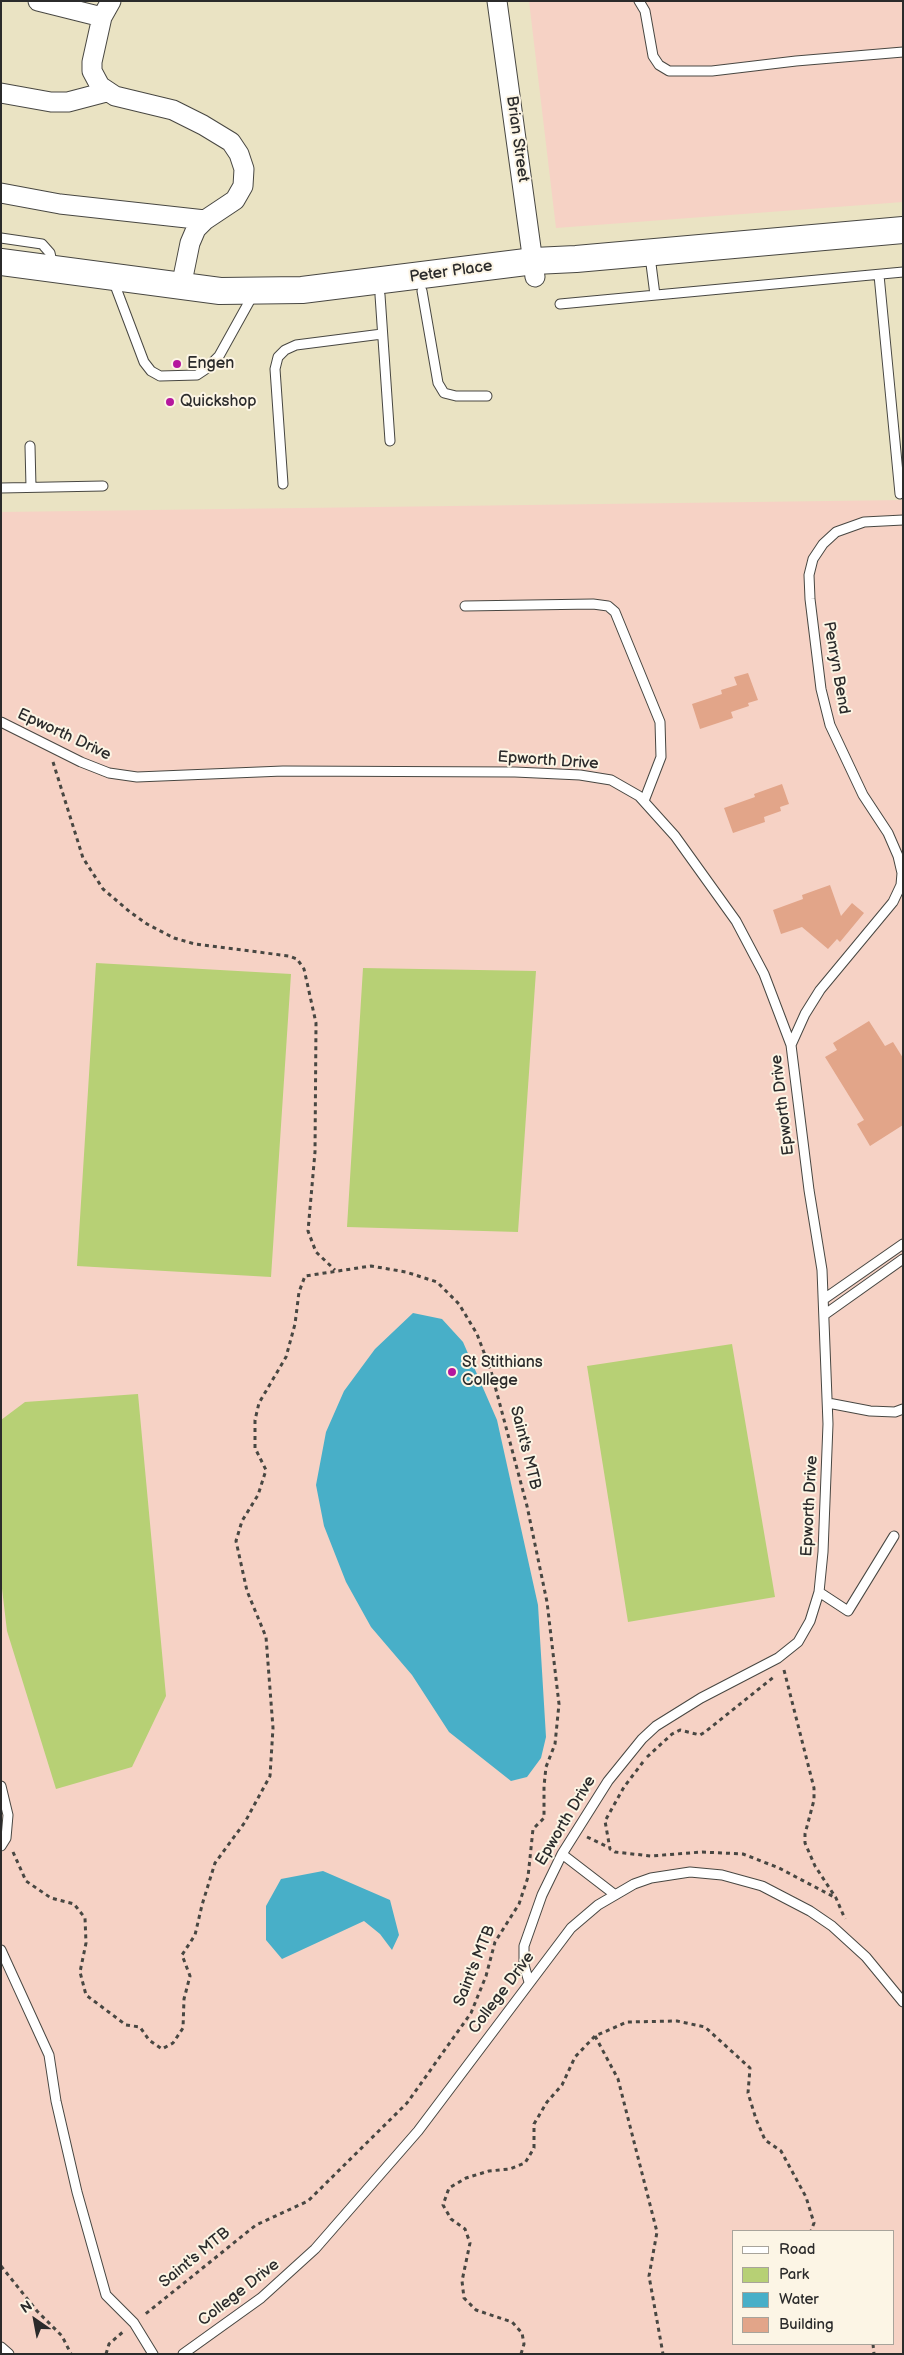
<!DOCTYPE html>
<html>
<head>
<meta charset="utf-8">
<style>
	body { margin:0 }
	#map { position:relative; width:904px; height:2355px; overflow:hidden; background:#eae3c3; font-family:"Balsamiq Sans",sans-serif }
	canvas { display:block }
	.frame { position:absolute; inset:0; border:2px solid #2b2b2b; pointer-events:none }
	.legend { position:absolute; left:732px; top:2230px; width:162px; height:115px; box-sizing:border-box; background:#fcf5e5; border:1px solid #a8a49b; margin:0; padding:6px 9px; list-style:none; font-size:15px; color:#2b2b2b }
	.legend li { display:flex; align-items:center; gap:10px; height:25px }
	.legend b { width:25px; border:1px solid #a8a49b }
	.north { position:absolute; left:10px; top:2295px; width:50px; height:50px; -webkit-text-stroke:4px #fcf5e5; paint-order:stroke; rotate:327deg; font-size:14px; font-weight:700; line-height:20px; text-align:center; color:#2b2b2b }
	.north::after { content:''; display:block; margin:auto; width:18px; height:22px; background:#2b2b2b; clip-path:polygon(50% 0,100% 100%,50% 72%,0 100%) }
</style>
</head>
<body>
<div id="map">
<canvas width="904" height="2355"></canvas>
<div class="frame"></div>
<ul class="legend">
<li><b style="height:6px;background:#fff"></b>Road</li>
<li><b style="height:14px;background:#b7d075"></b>Park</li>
<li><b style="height:14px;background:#48afc8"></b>Water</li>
<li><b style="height:14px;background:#e2a589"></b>Building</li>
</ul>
<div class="north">N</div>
</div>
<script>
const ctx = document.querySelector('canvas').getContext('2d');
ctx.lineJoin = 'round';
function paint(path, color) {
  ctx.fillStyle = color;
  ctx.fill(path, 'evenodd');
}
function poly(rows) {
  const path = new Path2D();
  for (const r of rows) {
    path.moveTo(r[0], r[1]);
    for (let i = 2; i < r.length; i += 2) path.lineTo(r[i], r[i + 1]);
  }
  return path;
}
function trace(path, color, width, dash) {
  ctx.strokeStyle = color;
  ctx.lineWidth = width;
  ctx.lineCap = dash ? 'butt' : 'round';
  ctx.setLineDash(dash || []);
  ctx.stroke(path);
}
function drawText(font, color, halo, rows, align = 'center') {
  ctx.font = font + ' "Balsamiq Sans",sans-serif';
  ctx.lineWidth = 4;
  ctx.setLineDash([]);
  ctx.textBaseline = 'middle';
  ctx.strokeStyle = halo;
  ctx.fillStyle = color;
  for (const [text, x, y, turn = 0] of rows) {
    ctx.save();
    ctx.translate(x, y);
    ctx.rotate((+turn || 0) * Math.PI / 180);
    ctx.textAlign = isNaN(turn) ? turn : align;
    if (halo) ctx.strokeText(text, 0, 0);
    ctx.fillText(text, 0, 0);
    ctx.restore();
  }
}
paint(poly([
	[529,1,903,1,903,202,556,228],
	[903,500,903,2354,1,2354,1,512],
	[733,2231,893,2231,893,2344,733,2344]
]), '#f6d2c5');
paint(poly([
	[96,963,291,974,271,1277,77,1266],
	[363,968,536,971,518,1232,347,1227],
	[732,1344,775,1597,628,1622,587,1366],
	[138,1394,166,1696,132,1767,56,1789,7,1631,1,1580,1,1420,25,1402]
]), '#b7d075');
paint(poly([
	[413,1313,442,1319,463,1342,497,1420,538,1605,546,1737,541,1758,527,1777,511,1781,449,1732,412,1675,371,1627,346,1582,324,1526,316,1485,326,1432,344,1391,375,1349],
	[323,1871,390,1900,399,1935,392,1950,380,1934,364,1921,282,1959,266,1940,266,1906,281,1879]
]), '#48afc8');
paint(poly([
	[748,673,758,700,748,703,749,706,731,712,733,718,700,729,692,704,722,694,721,690,737,685,734,677],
	[782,784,789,804,780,807,781,811,764,817,765,822,733,833,724,808,755,797,754,794],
	[830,885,841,916,852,903,864,913,840,942,837,939,828,949,802,927,781,934,773,910,803,899,802,895],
	[869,1021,885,1046,893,1042,903,1058,903,1125,870,1146,857,1124,864,1120,825,1057,837,1050,833,1043]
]), '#e2a589');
const service = poly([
	[639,1,645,11,653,56,659,65,669,71,712,71,796,61,903,52],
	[1,238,42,244,50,253,53,267],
	[651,264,655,295],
	[879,275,900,494],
	[113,280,144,362,151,371,160,376,197,375,206,369,219,356,254,293],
	[422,291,438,383,444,393,456,396,487,396],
	[380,295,390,441],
	[560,304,903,272],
	[30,446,31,487],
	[283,484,275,369,278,357,285,350,296,345,382,334],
	[1,488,103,486],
	[465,606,593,604,608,606,615,612,660,722,661,757,644,801],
	[1,722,81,762,109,773,137,777,283,771,515,772,580,775,611,780,639,796,675,836,736,921,764,974,791,1045,809,1190,822,1270,828,1424,823,1552,819,1592,810,1621,798,1642,778,1658,701,1698,656,1726,642,1739,608,1781,562,1854,542,1895,524,1946,524,1965,529,1982],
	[791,1045,805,1014,820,990,893,902,901,885,902,873,898,856,888,833,863,795,830,725,821,689,810,599,809,575,813,559,823,544,836,532,864,522,903,520],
	[824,1299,903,1244],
	[824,1315,903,1259],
	[828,1403,870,1411,895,1412,903,1409],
	[819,1592,848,1611,894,1536],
	[1,1786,8,1815,6,1838,1,1846],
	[562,1854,614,1894],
	[1,1950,49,2055,56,2101,77,2192,106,2295,134,2323,153,2354],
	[1,2347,9,2354],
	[183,2354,261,2298,315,2249,418,2131,571,1928,598,1905,634,1884,651,1878,690,1872,722,1875,762,1886,810,1911,832,1926,866,1957,903,2002]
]);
const minor = poly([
	[38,1,102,17],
	[111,1,102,17,92,62,92,71,100,86,115,96,173,110,203,125,231,142,239,154,244,169,243,186,235,200,205,220,196,229,190,243,181,287],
	[497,1,535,277],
	[1,93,51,102,68,102,106,92],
	[1,193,60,204,205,220]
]);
const secondary = poly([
	[1,262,220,291,302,290,534,261,576,259,903,230]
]);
trace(service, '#484742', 11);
trace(minor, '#484742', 21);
trace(secondary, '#484742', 28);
trace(poly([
	[53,762,83,858,103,889,130,912,147,924,174,938,195,944,289,956,297,959,304,969,316,1023,315,1152,308,1231,316,1252,335,1270],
	[784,1670,814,1788,814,1800,805,1834,805,1843,815,1866,836,1898,845,1919],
	[647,1757,672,1734,680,1730,700,1735,705,1732,775,1676],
	[643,1762,624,1787,605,1821,610,1849,615,1852,651,1856,702,1852,743,1854,779,1868,836,1898],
	[587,1837,608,1847],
	[13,1852,26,1881,51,1898,74,1904,85,1918,86,1943,80,1972,86,1995,126,2025,140,2027,149,2040,162,2049,173,2043,183,2028,184,1999,190,1976,182,1955,195,1935,202,1905,215,1863,245,1822,270,1776,273,1728,266,1637,247,1591,236,1541,242,1521,258,1495,266,1470,255,1448,255,1420,259,1403,286,1357,295,1324,299,1292,305,1276,371,1266,406,1272,437,1282,459,1304,477,1334,491,1371,527,1506,547,1602,559,1704,555,1744,546,1767,544,1786,544,1818,533,1829,528,1877,519,1904,495,1942,486,1976,471,2013,407,2103,308,2201,256,2225,143,2316],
	[595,2036,618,2079,657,2232,649,2276,663,2354],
	[1,2266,37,2311,62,2336,71,2354],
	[873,2344,874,2354],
	[106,2354,109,2344,124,2331],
	[521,2354,524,2344,522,2333,512,2322,476,2310,464,2298,462,2281,470,2243,465,2229,451,2219,443,2205,449,2188,466,2178,489,2171,510,2169,525,2163,534,2148,534,2124,547,2102,562,2085,575,2057,595,2036,627,2022,677,2021,705,2027,750,2068,748,2093,756,2119,765,2140,781,2151,806,2197,814,2223,811,2231]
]), '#484742', 3, [4, 4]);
trace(service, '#fff', 9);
trace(minor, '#fff', 19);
trace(secondary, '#fff', 26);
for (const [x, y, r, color] of [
	[177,364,5,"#b5179e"],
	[170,402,5,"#b5179e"],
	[452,1372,5,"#b5179e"]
]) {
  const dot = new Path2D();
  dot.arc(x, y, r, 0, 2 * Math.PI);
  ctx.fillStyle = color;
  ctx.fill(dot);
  trace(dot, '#fcf5e5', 2);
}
drawText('16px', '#2b2b2b', '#fcf5e5', [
	["Brian Street",517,139,82],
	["Peter Place",451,272,-8],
	["Penryn Bend",836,668,80],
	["Epworth Drive",64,735,25],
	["Epworth Drive",548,761,4],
	["Epworth Drive",783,1105,-97],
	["Saint's MTB",525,1448,76],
	["Epworth Drive",810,1506,-87],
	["Epworth Drive",566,1821,-59],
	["Saint's MTB",475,1966,-68],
	["College Drive",502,1993,-53],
	["Saint's MTB",195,2258,-39],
	["College Drive",239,2293,-38]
]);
drawText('16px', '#2b2b2b', '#fcf5e5', [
	["Engen",187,364],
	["Quickshop",180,402],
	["St Stithians",462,1363],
	["College",462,1381]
], 'left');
</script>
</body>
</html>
